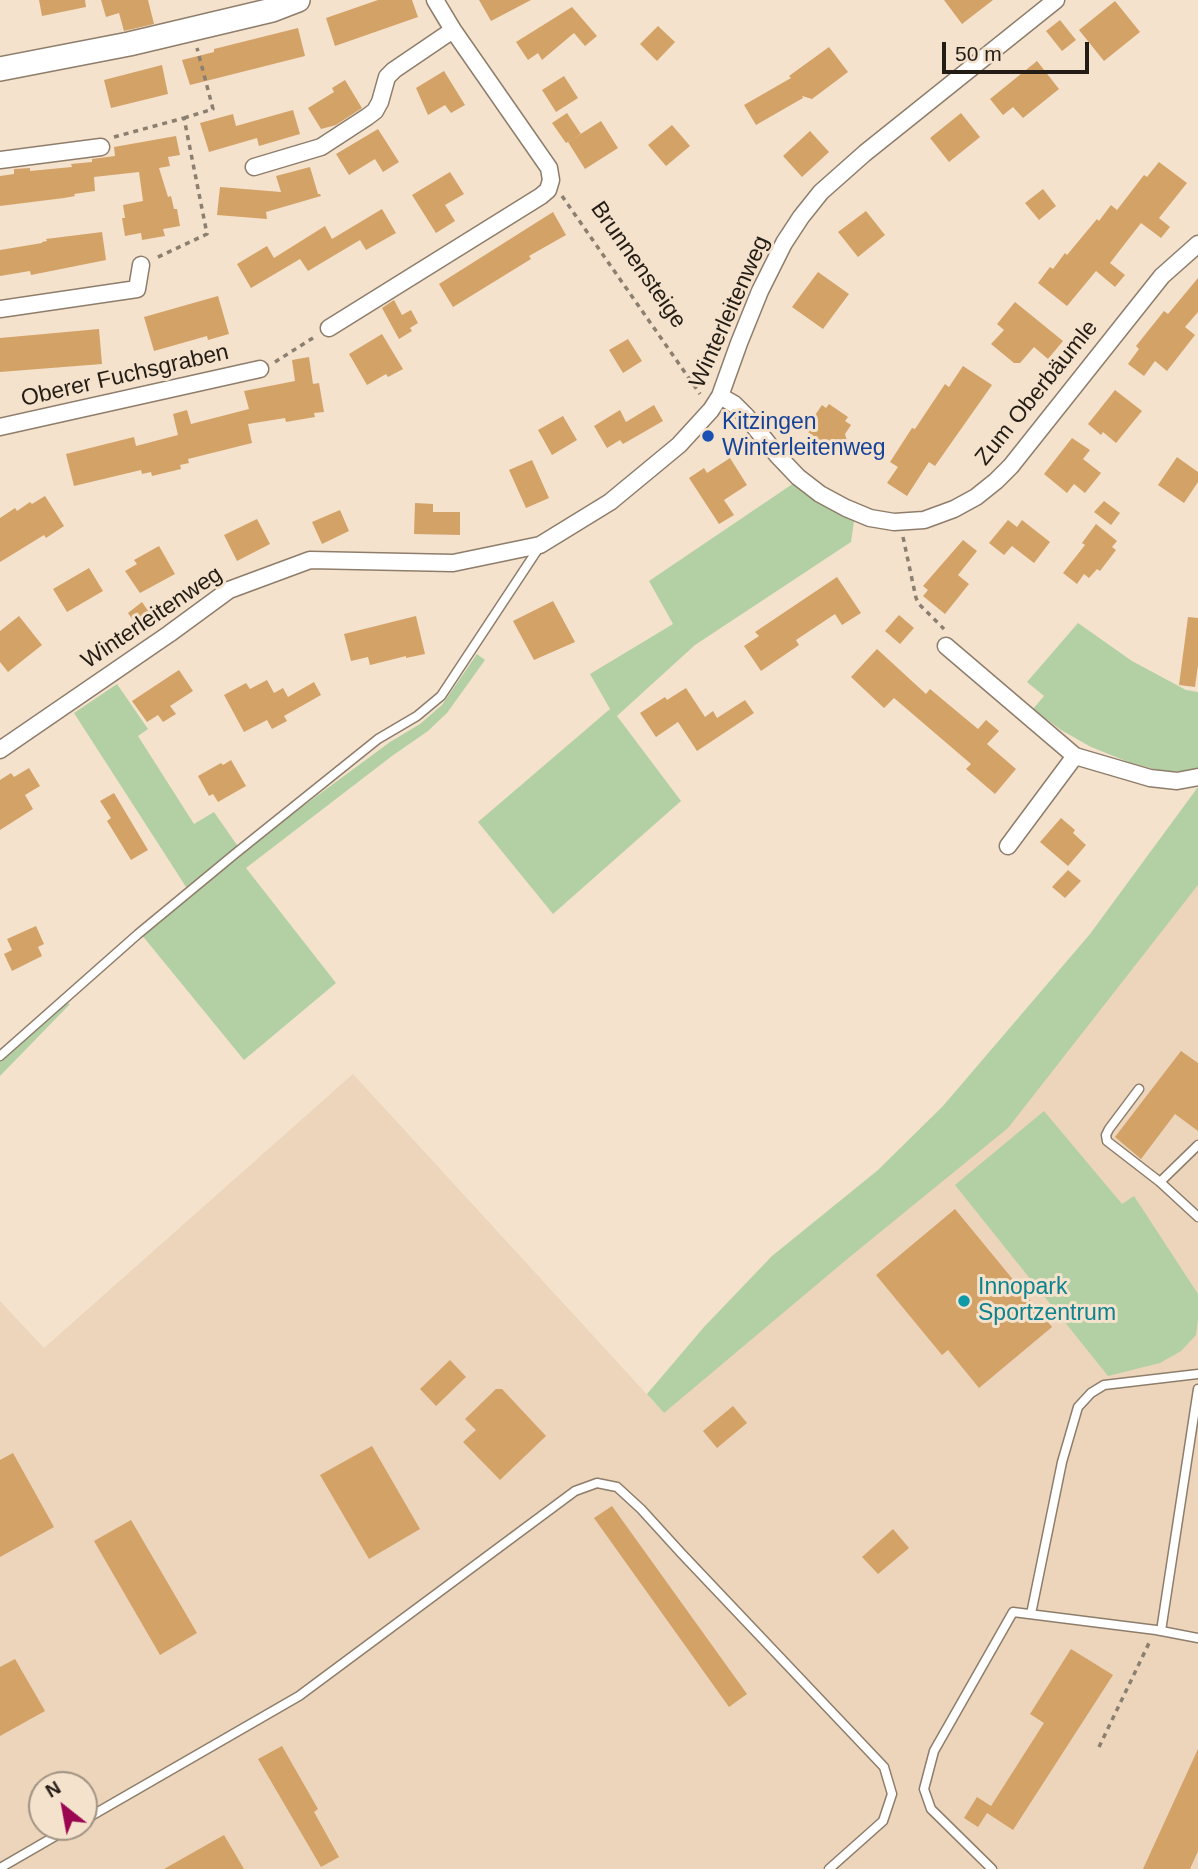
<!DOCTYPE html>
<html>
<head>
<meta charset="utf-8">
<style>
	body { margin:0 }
	#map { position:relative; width:1198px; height:1869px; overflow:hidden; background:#f4e2cd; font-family:Arial,sans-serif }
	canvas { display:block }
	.north { position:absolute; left:28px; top:1771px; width:70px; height:70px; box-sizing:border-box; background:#f4e2cd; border:2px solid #a19383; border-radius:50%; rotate:329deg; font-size:19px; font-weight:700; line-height:28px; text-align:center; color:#241d15 }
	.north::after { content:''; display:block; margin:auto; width:24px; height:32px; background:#9c0651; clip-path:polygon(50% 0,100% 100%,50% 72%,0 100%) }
	.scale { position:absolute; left:942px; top:42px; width:147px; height:32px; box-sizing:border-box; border:4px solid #241d15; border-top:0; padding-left:9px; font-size:21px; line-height:24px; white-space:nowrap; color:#241d15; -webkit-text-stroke:5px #f4e2cd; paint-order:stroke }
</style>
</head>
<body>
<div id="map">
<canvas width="1198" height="1869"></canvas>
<div class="north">N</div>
<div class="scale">50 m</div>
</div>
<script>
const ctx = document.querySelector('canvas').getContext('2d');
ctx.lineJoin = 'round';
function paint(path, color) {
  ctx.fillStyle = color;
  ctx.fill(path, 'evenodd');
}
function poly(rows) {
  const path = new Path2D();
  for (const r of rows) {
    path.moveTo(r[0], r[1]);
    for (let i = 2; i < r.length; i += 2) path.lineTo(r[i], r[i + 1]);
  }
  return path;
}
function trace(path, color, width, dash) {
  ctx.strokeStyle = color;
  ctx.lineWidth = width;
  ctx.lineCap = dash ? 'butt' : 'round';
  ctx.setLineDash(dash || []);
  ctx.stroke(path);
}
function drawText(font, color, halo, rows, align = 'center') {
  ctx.font = font + ' Arial,sans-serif';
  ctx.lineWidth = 6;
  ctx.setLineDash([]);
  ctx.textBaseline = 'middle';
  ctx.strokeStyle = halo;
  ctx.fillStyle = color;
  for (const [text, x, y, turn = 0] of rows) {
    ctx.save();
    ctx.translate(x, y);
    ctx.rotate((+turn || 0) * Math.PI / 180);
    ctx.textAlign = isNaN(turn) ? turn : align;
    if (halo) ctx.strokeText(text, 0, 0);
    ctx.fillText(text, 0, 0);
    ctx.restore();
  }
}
paint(poly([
	[1198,885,1198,1869,0,1869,0,1301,44,1348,353,1074,664,1413],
	[42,1785,84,1785,84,1827,42,1827]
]), '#ecd5bb');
paint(poly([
	[794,483,815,501,854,521,851,542,695,645,617,716,681,801,553,914,478,822,610,709,590,674,673,624,649,581],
	[1078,623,1132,661,1186,690,1198,692,1198,768,1187,771,1162,771,1131,763,1091,747,1061,730,1033,709,1044,696,1027,682],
	[477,654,485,660,447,713,428,731,392,756,246,868,336,983,244,1060,141,934,237,855,390,742,420,724,442,705],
	[117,684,148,729,138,736,194,824,214,812,239,848,188,890,74,713],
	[1198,787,1198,885,1008,1128,846,1260,664,1413,647,1394,704,1327,772,1256,878,1170,943,1106,1090,934],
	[62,1002,70,1004,0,1076,0,1058],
	[1044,1111,1122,1204,1134,1196,1198,1294,1198,1319,1196,1335,1181,1351,1160,1363,1108,1376,955,1185]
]), '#b3d0a4');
paint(poly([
	[39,0,85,0,86,7,42,16],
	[101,0,148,0,154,24,124,31,119,13,106,17],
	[378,0,412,0,418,17,335,46,326,18],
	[479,0,531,0,491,21],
	[944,0,993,0,962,24],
	[1115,1,1140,32,1104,61,1079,30],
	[572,7,597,36,585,46,574,33,542,60,538,53,528,60,516,42],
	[1060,20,1076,40,1062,51,1046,31],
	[658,26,675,42,657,61,640,44],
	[298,28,305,56,190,85,182,60,214,52,214,49],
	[829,47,848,72,812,99,802,96,803,98,756,125,744,105,791,78,789,76],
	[1037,61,1059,89,1023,118,1013,107,1003,115,990,99],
	[162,65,168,94,111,108,104,80],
	[444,71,465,105,451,113,445,105,428,115,416,88],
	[564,76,578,98,556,112,542,90],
	[345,80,362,108,336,125,321,129,308,108,334,92,332,88],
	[293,110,300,134,259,146,257,138,209,152,200,123,233,114,236,126],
	[567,113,581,134,566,143,552,123],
	[961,113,980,137,949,162,930,138],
	[601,121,618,148,585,169,568,142],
	[672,125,690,146,666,166,648,145],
	[378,129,399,162,383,172,375,159,349,175,336,154],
	[810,131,829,152,802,177,783,156],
	[176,136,180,155,168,157,170,166,159,168,168,197,171,196,174,209,177,209,180,226,163,229,165,236,142,240,141,233,125,236,122,218,125,218,123,205,143,201,139,172,94,177,95,191,74,194,75,196,64,198,0,206,0,176,14,174,14,169,30,168,30,171,72,167,71,164,92,162,92,159,115,156,114,147],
	[1159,162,1187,183,1159,218,1170,227,1161,238,1141,223,1110,263,1125,275,1115,287,1096,271,1067,306,1038,283,1050,267,1053,269,1065,253,1067,255,1097,219,1099,221,1111,205,1117,210,1144,175,1147,177],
	[310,167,318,194,320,194,321,196,266,212,267,219,217,215,220,187,281,192,276,176],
	[450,172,464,194,445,205,455,221,436,233,412,195],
	[1043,189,1056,206,1039,220,1025,203],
	[382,209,396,233,366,250,360,240,308,271,300,259,251,288,237,264,267,246,274,258,325,226,332,239],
	[866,211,885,235,858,257,838,232],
	[553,212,566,235,529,256,531,259,453,307,439,284],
	[102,232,106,260,31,275,30,271,0,276,0,250,42,243,42,242,47,241,46,239],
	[818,272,849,294,823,329,792,307],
	[1198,278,1198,312,1185,327,1195,335,1167,371,1155,361,1144,376,1128,364,1139,349,1136,346,1164,311,1168,314],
	[218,296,229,334,208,340,207,336,154,351,144,317],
	[394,300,402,315,411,310,418,323,410,328,412,331,399,339,382,308],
	[1015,302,1063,341,1048,359,1034,347,1020,363,1014,363,991,344,1004,330,997,324],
	[99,329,102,364,0,372,0,338],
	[382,334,403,369,388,377,386,374,367,385,349,354],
	[628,339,642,361,623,373,609,350],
	[309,357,313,384,319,383,324,412,314,413,315,417,286,422,285,418,248,424,252,443,188,459,189,463,180,465,181,469,152,476,151,472,142,474,141,470,74,486,66,454,134,437,136,446,178,435,173,414,187,410,191,424,249,409,244,391,295,381,292,360],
	[963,366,992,385,935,466,929,462,907,496,887,483,898,467,890,462,912,428,915,429,945,384,949,387],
	[1115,390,1142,411,1116,443,1103,432,1101,435,1088,424],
	[829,404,848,417,845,421,851,425,845,434,847,441,839,453,805,430,822,405,826,408],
	[654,405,663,421,623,444,620,440,607,448,594,426,620,410,626,422],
	[563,416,577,440,552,455,538,430],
	[1072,438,1090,450,1083,459,1101,473,1085,493,1074,484,1067,493,1044,474],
	[1177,457,1198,472,1198,482,1184,503,1158,485],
	[730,458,747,485,724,500,734,515,719,524,689,478,704,468,707,473],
	[532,460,549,498,526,508,509,470],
	[45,496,64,526,46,538,44,535,0,562,0,518,15,508,17,511,30,502,32,504],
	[1104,501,1120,513,1111,525,1094,512],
	[415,503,433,504,433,512,460,512,460,535,414,534],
	[340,510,349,531,322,544,312,522],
	[257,519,270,544,237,561,224,535],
	[1008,520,1017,527,1022,520,1050,542,1034,563,1012,546,1004,555,989,543],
	[1096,524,1117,541,1112,547,1116,550,1100,571,1097,569,1089,578,1084,574,1077,584,1063,573,1085,545,1082,543],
	[963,540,977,551,958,575,969,584,945,614,923,596,928,590,923,586],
	[159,546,175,574,140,593,125,571,137,564,134,560],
	[89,568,103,591,67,612,53,589],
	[837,577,861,613,842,625,835,614,796,640,799,645,761,671,744,646,759,636,755,632],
	[553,601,575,642,534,660,513,621],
	[142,602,153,618,139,629,128,613],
	[899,615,914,628,900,644,885,631],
	[19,616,42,645,8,672,0,662,0,631],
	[416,616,425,654,406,658,406,656,370,665,368,657,351,661,344,634],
	[1188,617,1198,618,1198,665,1195,687,1179,685],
	[877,649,926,694,930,689,978,729,986,720,999,731,987,744,1016,769,995,794,966,769,971,764,894,698,884,708,851,677],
	[179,670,193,691,170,706,176,714,163,722,158,715,147,722,132,701],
	[267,680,274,693,283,688,288,697,314,682,321,695,284,716,287,721,272,729,267,720,244,732,224,695,246,683,250,689],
	[686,688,705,717,713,711,717,718,745,700,754,713,697,751,678,722,656,737,640,713,665,697,667,700],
	[231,760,246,786,218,802,213,794,209,796,198,776,221,763,223,765],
	[29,768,40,786,25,795,33,809,0,830,0,780,11,773,14,777],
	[114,793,148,850,131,860,107,821,111,818,100,801],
	[1061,818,1075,830,1073,833,1086,845,1068,866,1040,842],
	[1068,870,1081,881,1065,898,1052,887],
	[36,926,44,944,38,947,42,956,12,971,4,954,12,950,7,939],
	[1181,1051,1198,1063,1198,1131,1175,1114,1141,1159,1115,1137],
	[955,1209,1052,1327,979,1388,948,1350,942,1355,876,1275],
	[450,1360,466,1377,436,1406,420,1389],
	[496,1389,502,1389,546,1436,500,1480,463,1442,476,1430,465,1419],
	[733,1406,747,1423,717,1448,703,1431],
	[372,1446,420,1529,369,1559,320,1475],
	[13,1453,54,1527,0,1557,0,1460],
	[612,1506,747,1694,729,1707,594,1518],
	[131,1520,197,1633,160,1655,94,1541],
	[893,1529,909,1548,878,1574,862,1557],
	[1071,1649,1113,1675,1013,1830,987,1813,978,1827,964,1818,977,1797,991,1806,1044,1723,1030,1714],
	[15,1659,45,1711,0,1736,0,1667],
	[282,1746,318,1809,314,1812,339,1857,321,1867,258,1759],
	[1198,1749,1198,1851,1190,1869,1143,1869],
	[224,1835,244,1869,164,1869]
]), '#d3a267');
const lane = poly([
	[0,1056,138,934,236,853,378,739,417,716,441,696,540,546],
	[1139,1089,1109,1129,1106,1135,1107,1141,1160,1182],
	[1198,1145,1160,1182,1198,1217],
	[1031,1614,1062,1462,1078,1407,1091,1393,1104,1385,1198,1374],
	[1161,1631,1198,1389],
	[84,1820,299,1696,575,1491,597,1483,617,1487,641,1509,682,1554,884,1767,892,1794,883,1821,829,1869],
	[0,1868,71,1827],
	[992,1869,931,1809,924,1789,934,1751,1013,1612,1156,1630,1198,1638]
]);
const street = poly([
	[0,160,101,147],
	[254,167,321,147,367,117,375,111,380,102,387,77,394,70,453,30],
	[0,309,137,289,141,265],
	[329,328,541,196,548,190,551,180,549,168,453,30,435,0],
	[720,396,734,404,746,416,778,456,798,477,820,494,846,508,870,518,894,522,924,520,954,509,976,497,996,481,1011,466,1162,276,1198,244],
	[0,427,260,369],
	[946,646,1075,756,1150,778,1177,781,1198,777],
	[0,750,169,634,229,590,310,560,453,563,540,545,610,502,679,445,711,410,720,396,739,343,760,291,784,243,801,217,821,192,865,153,1056,0],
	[1008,846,1075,756]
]);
const secondary = poly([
	[0,69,129,44,272,10,298,0]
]);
trace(lane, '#8e7d6a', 11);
trace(street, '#8e7d6a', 19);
trace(secondary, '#8e7d6a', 26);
trace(poly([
	[184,118,213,109,197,48],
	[114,137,184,118,207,234,156,258],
	[562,196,700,394],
	[275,362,316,336],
	[903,537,916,598,919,604,944,629],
	[1099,1747,1150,1641]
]), '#8b7f70', 3.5, [5, 5]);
trace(lane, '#fff', 8);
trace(street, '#fff', 16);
trace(secondary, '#fff', 23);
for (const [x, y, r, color] of [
	[708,436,7,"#1a4fb4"],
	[964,1301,7,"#0f9aa8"]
]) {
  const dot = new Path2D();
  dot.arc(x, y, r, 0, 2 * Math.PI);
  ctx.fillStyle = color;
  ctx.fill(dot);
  trace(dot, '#f4e2cd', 2.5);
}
drawText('23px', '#241d15', '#f4e2cd', [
	["Brunnensteige",638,265,55],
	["Winterleitenweg",730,312,-66],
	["Oberer Fuchsgraben",125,376,-13],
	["Zum Oberbäumle",1037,393,-51],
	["Winterleitenweg",152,618,-34]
]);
drawText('23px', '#164399', '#f4e2cd', [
	["Kitzingen",722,423],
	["Winterleitenweg",722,449]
], 'left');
drawText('23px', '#0d838f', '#f4e2cd', [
	["Innopark",978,1288],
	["Sportzentrum",978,1314]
], 'left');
</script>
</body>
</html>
